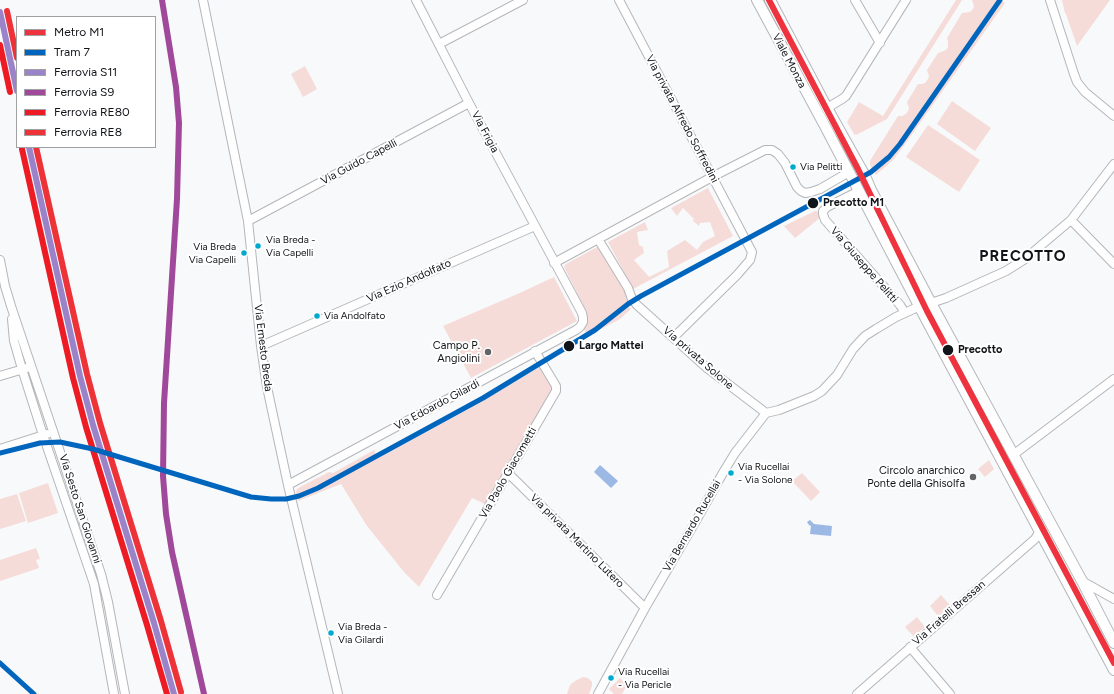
<!DOCTYPE html>
<html>
<head>
<meta charset="utf-8">
<style>
	body { margin:0 }
	#map { position:relative; width:1114px; height:694px; overflow:hidden; background:#f7f9fb; font-family:Figtree,sans-serif }
	canvas { display:block }
	.legend { position:absolute; left:16px; top:16px; width:140px; height:132px; box-sizing:border-box; background:#fff; border:1px solid #a0a1a3; margin:0; padding:5px 7px; list-style:none; font-size:12px; color:#111418 }
	.legend li { display:flex; align-items:center; gap:8px; height:20px }
	.legend b { width:20px; border:1px solid #a0a1a3 }
</style>
</head>
<body>
<div id="map">
<canvas width="1114" height="694"></canvas>
<ul class="legend">
<li><b style="height:5px;background:#ee333e"></b>Metro M1</li>
<li><b style="height:5px;background:#0065bd"></b>Tram 7</li>
<li><b style="height:5px;background:#9a83c9"></b>Ferrovia S11</li>
<li><b style="height:5px;background:#a0499a"></b>Ferrovia S9</li>
<li><b style="height:5px;background:#ed1c24"></b>Ferrovia RE80</li>
<li><b style="height:5px;background:#ee3338"></b>Ferrovia RE8</li>
</ul>
</div>
<script>
const ctx = document.querySelector('canvas').getContext('2d');
ctx.lineJoin = 'round';
function paint(path, color) {
  ctx.fillStyle = color;
  ctx.fill(path, 'evenodd');
}
function poly(rows) {
  const path = new Path2D();
  for (const r of rows) {
    path.moveTo(r[0], r[1]);
    for (let i = 2; i < r.length; i += 2) path.lineTo(r[i], r[i + 1]);
  }
  return path;
}
function trace(path, color, width, dash) {
  ctx.strokeStyle = color;
  ctx.lineWidth = width;
  ctx.lineCap = dash ? 'butt' : 'round';
  ctx.setLineDash(dash || []);
  ctx.stroke(path);
}
function drawText(font, color, halo, rows, align = 'center') {
  ctx.font = font + ' Figtree,sans-serif';
  ctx.lineWidth = 4;
  ctx.setLineDash([]);
  ctx.textBaseline = 'middle';
  ctx.strokeStyle = halo;
  ctx.fillStyle = color;
  for (const [text, x, y, turn = 0] of rows) {
    ctx.save();
    ctx.translate(x, y);
    ctx.rotate((+turn || 0) * Math.PI / 180);
    ctx.textAlign = isNaN(turn) ? turn : align;
    if (halo) ctx.strokeText(text, 0, 0);
    ctx.fillText(text, 0, 0);
    ctx.restore();
  }
}
paint(poly([
	[762,0,765,0,850,161,848,163],
	[956,0,962,0,887,119,856,135,854,134,847,122,859,102,883,116],
	[972,0,1001,0,1005,3,900,151,893,160,876,175,870,165,870,161,873,156,898,116,902,116,906,114,908,111,909,108,907,102,918,84,922,84,925,83,928,79,929,76,927,70,938,53,946,50,948,47,948,41,947,38,962,13,970,12,973,9,974,6],
	[1062,0,1110,0,1077,46,1066,14,1065,13],
	[305,66,317,89,303,97,291,74],
	[952,101,991,128,975,151,937,124],
	[928,125,980,160,959,192,906,157],
	[863,184,899,252,898,253,896,253,860,185],
	[708,188,733,236,633,289,608,242,645,222,648,230,637,232,639,245,643,247,644,253,634,260,649,277,669,267,667,251,685,240,697,250,703,242,715,236,710,222,700,223,699,226,693,221,694,219,683,208,677,216,671,208],
	[815,211,817,211,821,217,795,238,784,226],
	[597,247,610,258,626,290,626,298,630,304,628,306,631,309,620,319,588,336,583,328,587,321,586,311,564,267,566,264],
	[554,277,577,321,471,378,443,326,522,292],
	[935,319,973,391,972,393,971,392,932,321],
	[540,367,551,383,551,392,485,504,472,498,419,587,404,572,367,526,341,484,298,501,296,492,297,489,300,487,329,472,333,473,374,450,378,458,465,411],
	[977,400,1004,451,1003,452,976,402],
	[989,460,994,469,985,477,978,469],
	[1011,462,1048,532,1047,534,1046,533,1009,464,1009,463],
	[802,473,820,492,811,501,792,481],
	[48,483,58,513,28,523,19,493],
	[17,494,26,521,0,529,0,499],
	[1054,545,1114,656,1114,662,1053,547],
	[36,548,40,559,36,560,39,568,0,581,0,560],
	[941,595,950,605,938,616,930,606],
	[917,617,925,627,914,637,905,627],
	[583,677,588,678,592,682,592,686,589,694,567,694,570,685,575,681],
	[620,678,627,685,622,694,614,694,609,689]
]), '#f6dcd8');
paint(poly([
	[600,465,618,481,611,488,594,472],
	[810,520,814,524,832,526,831,536,810,534,811,526,809,525,807,522]
]), '#9cb8e5');
const minor = poly([
	[203,0,248,221,261,346,267,387,288,485,338,694],
	[619,0,752,252,750,260,737,275,674,337],
	[855,0,880,43],
	[1050,0,1074,74,1077,82,1085,92,1114,116],
	[439,44,523,0],
	[827,108,842,99,846,96,906,0],
	[859,191,827,207,823,211,823,214,825,220,900,305,905,313],
	[1071,220,1114,264],
	[248,221,469,103],
	[598,239,628,288,632,299,637,305,707,368,766,413],
	[0,260,5,286,11,306,101,574,108,602,125,694],
	[554,263,712,177,765,150,772,150,778,154,785,163,797,187,801,191,805,193,811,192,820,189,849,172],
	[931,303,946,298,1006,271,1025,259,1071,220,1114,164],
	[12,319,14,341,22,369,43,435,94,584,114,694],
	[261,346,535,226],
	[0,376,27,368],
	[0,449,47,434],
	[1013,455,1114,379],
	[508,473,645,608],
	[288,485,576,330,580,327,583,322,583,318,582,313,469,103,416,0],
	[1082,581,1114,599],
	[437,595,556,391,556,386,535,351],
	[910,647,950,694],
	[598,694,645,608,697,519,724,471,735,453,766,413,779,410,814,396,822,391,837,375,853,349,865,336,876,329,896,317,920,306],
	[857,694,1035,539,1040,531]
]);
const major = poly([
	[757,0,826,128,927,321,1114,670],
	[770,0,827,108,865,176,871,190,931,303,1082,581,1114,643]
]);
trace(minor, '#b4b6ba', 10);
trace(major, '#b4b6ba', 12);
trace(minor, '#fefefe', 8);
trace(major, '#fefefe', 10);
trace(poly([
	[0,12,17,91],
	[29,147,80,376,93,425,154,623,174,694]
]), '#9a83c9', 6);
trace(poly([
	[162,0,176,87,179,123,177,199,164,403,163,476,166,514,172,552,204,694]
]), '#a0499a', 6);
trace(poly([
	[0,45,10,92],
	[22,149,73,378,86,427,147,625,167,694]
]), '#ed1c24', 6);
trace(poly([
	[7,11,17,58],
	[36,147,87,374,100,423,161,621,181,692]
]), '#ee3338', 6);
trace(poly([
	[0,453,40,443,60,442,93,449,251,497,271,499,286,499,299,496,318,488,483,398,595,330,628,304,641,296,871,172,889,157,900,144,1000,0],
	[0,663,34,694]
]), '#0065bd', 5);
trace(poly([
	[769,0,858,169,927,311,1114,663]
]), '#ee333e', 6);
for (const [x, y, r, color] of [
	[793,167,3.5,"#00a9ce"],
	[813,203,6,"#111418"],
	[258,246,3.5,"#00a9ce"],
	[244,253,3.5,"#00a9ce"],
	[317,316,3.5,"#00a9ce"],
	[569,346,6,"#111418"],
	[948,350,6,"#111418"],
	[488,352,4,"#626467"],
	[731,473,3.5,"#00a9ce"],
	[973,477,4,"#626467"],
	[331,633,3.5,"#00a9ce"],
	[611,678,3.5,"#00a9ce"]
]) {
  const dot = new Path2D();
  dot.arc(x, y, r, 0, 2 * Math.PI);
  ctx.fillStyle = color;
  ctx.fill(dot);
  trace(dot, '#fff', 1.5);
}
drawText('10px', '#111418', '#fff', [
	["Via Pelitti",800,167],
	["Via Breda -",266,240],
	["Via Capelli",266,253],
	["Via Breda",236,247,"right"],
	["Via Capelli",236,260,"right"],
	["Via Andolfato",324,316],
	["Via Rucellai",738,467],
	["- Via Solone",738,480],
	["Via Breda -",338,627],
	["Via Gilardi",338,640],
	["Via Rucellai",618,672],
	["- Via Pericle",618,685]
], 'left');
drawText('11px', '#111418', '#fff', [
	["Viale Monza",789,61,62],
	["Via privata Alfredo Soffredini",682,119,62],
	["Via Frigia",485,132,62],
	["Via Guido Capelli",359,162,-28],
	["Via Giuseppe Pelitti",864,265,49],
	["Via Ezio Andolfato",409,281,-24],
	["Via Ernesto Breda",263,348,83],
	["Via privata Solone",698,358,41],
	["Via Edoardo Gilardi",437,405,-28],
	["Via Paolo Giacometti",508,473,-60],
	["Via Sesto San Giovanni",80,509,72],
	["Via Bernardo Rucellai",692,526,-60],
	["Via privata Martino Lutero",577,541,45],
	["Via Fratelli Bressan",949,613,-41]
]);
drawText('bold 11px', '#111418', '#fff', [
	["Precotto M1",823,203],
	["Largo Mattei",579,346],
	["Precotto",958,350]
], 'left');
drawText('11px', '#111418', '#fff', [
	["Campo P.",480,346],
	["Angiolini",480,359],
	["Circolo anarchico",965,471],
	["Ponte della Ghisolfa",965,484]
], 'right');
ctx.letterSpacing = '1px';
drawText('bold 15px', '#111418', '#fff', [
	["PRECOTTO",1023,257]
]);
ctx.letterSpacing = '0px';
</script>
</body>
</html>
